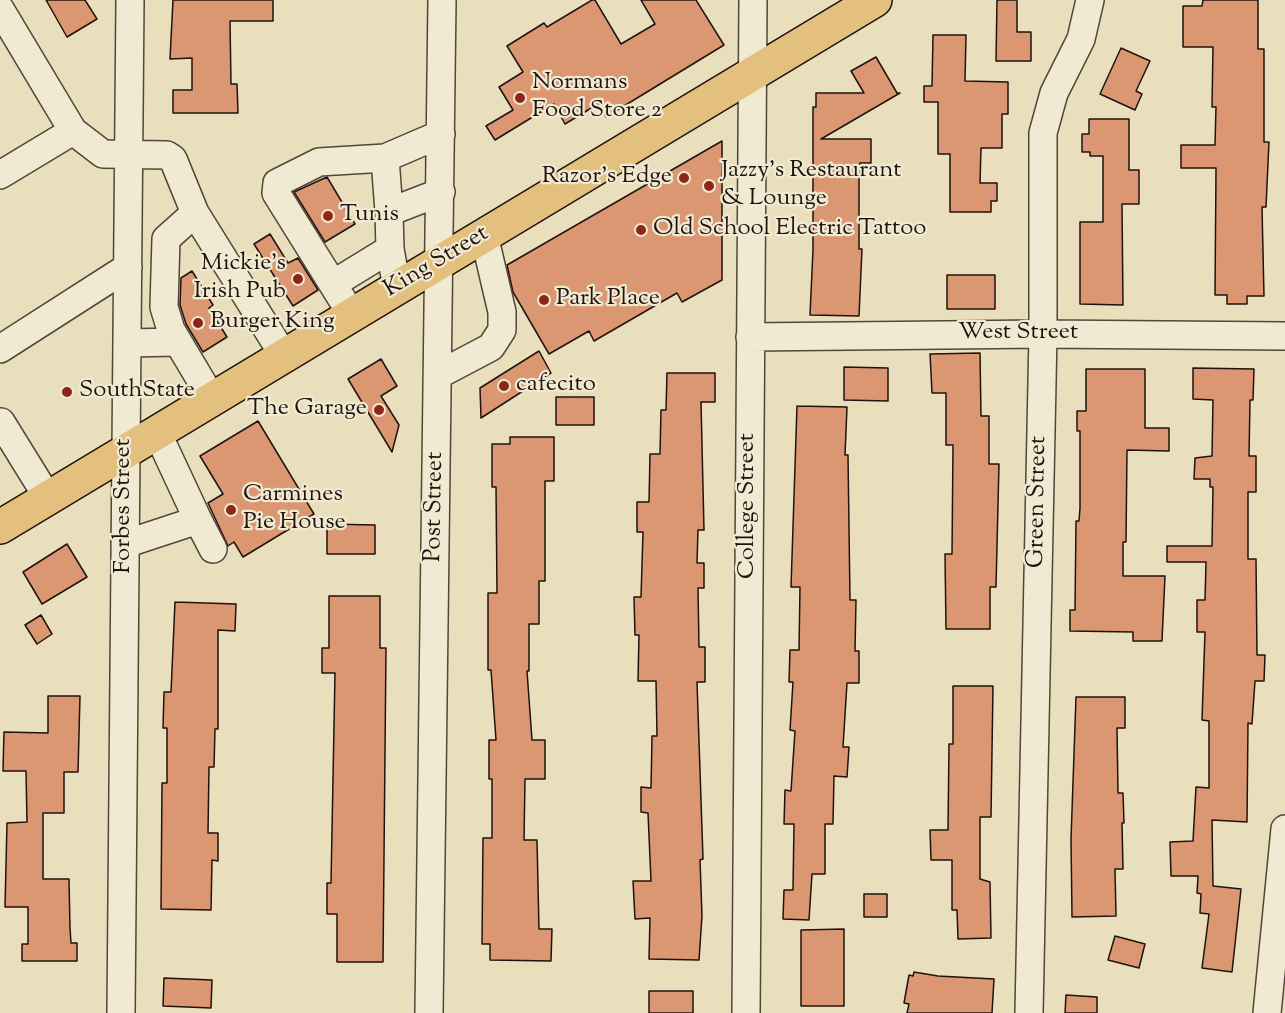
<!DOCTYPE html>
<html>
<head>
<meta charset="utf-8">
<style>
	body { margin:0 }
	canvas { display:block; background:#e9dfbc }
</style>
</head>
<body>
<canvas width="1285" height="1013"></canvas>
<script>
const ctx = document.querySelector('canvas').getContext('2d');
ctx.lineJoin = 'round';
function paint(path, color) {
  ctx.fillStyle = color;
  ctx.fill(path, 'evenodd');
}
function poly(rows) {
  const path = new Path2D();
  for (const r of rows) {
    path.moveTo(r[0], r[1]);
    for (let i = 2; i < r.length; i += 2) path.lineTo(r[i], r[i + 1]);
  }
  return path;
}
function trace(path, color, width, dash) {
  ctx.strokeStyle = color;
  ctx.lineWidth = width;
  ctx.lineCap = dash ? 'butt' : 'round';
  ctx.setLineDash(dash || []);
  ctx.stroke(path);
}
function drawText(font, color, halo, rows, align = 'center') {
  ctx.font = font + ' "Sorts Mill Goudy",serif';
  ctx.lineWidth = 4.5;
  ctx.setLineDash([]);
  ctx.textBaseline = 'middle';
  ctx.strokeStyle = halo;
  ctx.fillStyle = color;
  for (const [text, x, y, turn = 0] of rows) {
    ctx.save();
    ctx.translate(x, y);
    ctx.rotate((+turn || 0) * Math.PI / 180);
    ctx.textAlign = isNaN(turn) ? turn : align;
    if (halo) ctx.strokeText(text, 0, 0);
    ctx.fillText(text, 0, 0);
    ctx.restore();
  }
}
const building = poly([
	[46,0,85,0,97,19,67,37,46,0],
	[173,0,273,0,273,21,230,21,231,84,237,84,238,113,173,113,173,90,192,90,192,58,170,59,173,0],
	[592,0,595,0,621,44,655,24,641,0,696,0,724,45,606,117,598,104,565,124,554,104,495,140,486,126,513,110,499,87,523,72,507,46,544,23,547,27,592,0],
	[997,0,1017,0,1017,32,1031,32,1031,61,996,61,997,0],
	[1203,0,1258,0,1258,49,1264,49,1264,142,1269,142,1266,207,1262,207,1264,296,1247,296,1247,304,1227,304,1227,295,1215,295,1216,168,1181,168,1181,145,1215,145,1216,107,1212,107,1213,47,1183,47,1183,6,1202,6,1203,0],
	[933,35,966,35,965,81,1008,82,1008,114,1002,114,1002,148,981,148,980,183,997,183,997,201,991,201,991,212,950,212,950,154,938,154,938,102,924,102,924,86,932,86,933,35],
	[1121,48,1150,61,1136,91,1142,94,1135,110,1100,94,1121,48],
	[876,57,897,93,900,93,821,139,871,139,871,163,860,163,859,169,859,249,862,249,859,316,810,315,813,249,813,107,816,107,816,93,864,93,851,71,876,57],
	[1089,119,1129,119,1129,170,1139,170,1139,204,1122,204,1123,305,1080,304,1080,222,1103,222,1103,156,1090,156,1090,152,1082,152,1082,134,1089,134,1089,119],
	[722,141,722,280,682,302,677,293,594,341,589,331,549,354,513,292,507,265,722,141],
	[327,177,355,224,325,242,294,192,327,177],
	[270,234,288,263,298,258,318,290,293,306,254,244,270,234],
	[192,271,213,305,209,308,227,337,203,352,186,324,180,305,181,278,192,271],
	[947,275,995,275,995,309,947,309,947,275],
	[539,351,551,373,481,418,480,388,539,351],
	[980,353,981,416,989,416,989,464,999,464,996,587,990,587,990,629,946,629,945,554,952,554,953,445,946,445,946,393,932,393,930,354,980,353],
	[381,359,397,386,381,396,399,425,392,452,348,379,381,359],
	[844,367,888,368,888,401,844,400,844,367],
	[1193,368,1254,369,1253,400,1250,400,1249,456,1256,456,1256,492,1248,492,1248,559,1256,559,1257,655,1265,655,1264,681,1255,681,1252,724,1248,723,1247,822,1212,820,1213,886,1241,889,1232,972,1202,968,1209,914,1200,913,1201,894,1197,893,1198,876,1171,876,1170,842,1193,841,1196,787,1209,788,1209,721,1202,720,1205,632,1197,632,1197,600,1205,600,1206,562,1167,562,1167,546,1212,546,1213,487,1210,487,1210,479,1194,479,1195,458,1212,456,1213,400,1193,399,1193,368],
	[1086,369,1145,369,1145,428,1169,428,1169,451,1127,450,1126,542,1123,542,1123,576,1165,576,1162,641,1133,641,1133,632,1070,631,1070,610,1075,610,1076,521,1079,521,1080,508,1080,431,1077,431,1077,411,1086,411,1086,369],
	[667,373,715,373,715,402,701,402,704,530,698,530,697,563,704,563,704,588,698,588,699,647,705,647,705,682,697,682,703,859,700,860,702,916,699,960,649,959,650,918,635,919,633,881,651,881,648,813,641,812,641,787,651,788,652,736,657,736,656,681,638,681,639,635,635,635,634,597,641,597,643,532,637,532,637,502,649,502,650,454,660,454,661,410,666,410,667,373],
	[556,397,594,397,594,425,556,425,556,397],
	[797,406,847,407,845,455,848,455,850,600,856,600,855,651,859,651,859,683,847,683,843,747,849,747,847,777,834,776,833,824,825,824,825,874,812,874,809,920,783,919,784,890,793,890,794,824,784,824,785,790,791,791,795,731,790,730,793,682,789,682,790,650,799,650,800,587,791,587,797,406],
	[258,421,314,514,243,557,234,542,228,546,208,503,223,494,200,456,258,421],
	[510,437,554,437,554,481,545,481,545,581,539,581,539,624,529,624,529,671,527,671,532,740,545,740,545,779,525,779,524,840,537,840,539,929,552,929,551,961,490,960,490,944,482,944,483,838,492,838,492,779,489,779,489,740,496,740,491,670,488,670,488,593,497,593,496,487,492,487,492,444,510,444,510,437],
	[327,524,375,525,375,554,327,554,327,524],
	[67,544,87,577,42,604,23,572,67,544],
	[329,596,380,596,380,648,386,648,383,962,337,962,337,914,327,914,327,883,331,883,335,673,322,673,322,648,329,648,329,596],
	[175,602,236,604,235,631,218,630,218,729,215,729,214,767,209,767,208,833,218,833,218,861,212,860,211,910,161,909,162,783,167,783,167,728,163,728,164,692,171,692,175,602],
	[41,615,52,634,37,644,25,625,41,615],
	[953,686,993,686,991,817,980,817,980,879,990,882,991,938,958,939,957,910,952,910,952,860,931,860,930,830,948,830,949,744,953,744,953,686],
	[48,696,80,696,78,772,64,772,64,813,43,813,43,879,69,879,70,928,71,943,77,943,77,961,22,961,22,944,28,944,28,907,5,907,7,823,27,822,26,771,3,771,4,732,48,733,48,696],
	[1076,697,1125,697,1125,728,1117,728,1118,793,1123,793,1124,823,1122,823,1123,869,1115,869,1116,916,1072,917,1071,839,1076,697],
	[864,894,887,894,887,917,864,917,864,894],
	[844,929,844,1006,801,1006,801,930,844,929],
	[1115,936,1145,944,1139,968,1108,960,1115,936],
	[914,972,938,976,994,979,992,1013,907,1013,909,1004,904,1003,909,975,913,976,914,972],
	[164,978,212,980,211,1008,163,1006,164,978],
	[649,991,693,991,693,1013,649,1013,649,991],
	[1066,995,1097,997,1097,1013,1065,1013,1066,995]
]);
paint(building, '#db9672');
trace(building, '#20130e', 1.5);
const minor = poly([
	[0,9,73,131,103,154,167,155,173,159,195,213,284,356],
	[385,158,389,212,441,192],
	[0,175,73,131],
	[389,212,390,249,397,288],
	[195,213,166,239,164,307,171,330,212,399],
	[333,284,390,249],
	[352,315,276,193,277,183,319,162,385,158,441,134],
	[750,337,1043,334,1285,336],
	[127,343,178,342],
	[0,349,128,267],
	[438,375,491,347,502,330,502,312,484,235],
	[1,422,48,498],
	[198,520,213,549],
	[125,544,198,520,157,432],
	[121,1013,130,0],
	[429,1013,442,0],
	[746,1013,753,0],
	[1029,1013,1043,334,1043,133,1054,93,1081,39,1090,0],
	[1267,1013,1285,829]
]);
const major = poly([
	[0,527,875,0]
]);
trace(minor, '#52463a', 30);
trace(major, '#20130e', 36);
trace(minor, '#f1ead3', 27);
trace(major, '#e4c07e', 33);
for (const [x, y, r, color] of [
	[520,98,6,"#8f2418"],
	[684,178,6,"#8f2418"],
	[709,186,6,"#8f2418"],
	[328,216,6,"#8f2418"],
	[641,230,6,"#8f2418"],
	[298,279,6,"#8f2418"],
	[544,300,6,"#8f2418"],
	[198,323,6,"#8f2418"],
	[504,386,6,"#8f2418"],
	[67,392,6,"#8f2418"],
	[379,410,6,"#8f2418"],
	[231,510,6,"#8f2418"]
]) {
  const dot = new Path2D();
  dot.arc(x, y, r, 0, 2 * Math.PI);
  ctx.fillStyle = color;
  ctx.fill(dot);
  trace(dot, '#f1ead3', 2);
}
drawText('24px', '#20130e', '#f1ead3', [
	["Normans",532,84],
	["Food Store 2",532,112],
	["Jazzy's Restaurant",721,172],
	["& Lounge",721,200],
	["Razor's Edge",672,178,"right"],
	["Tunis",340,216],
	["Old School Electric Tattoo",653,230],
	["Mickie's",286,265,"right"],
	["Irish Pub",286,293,"right"],
	["Park Place",556,300],
	["Burger King",210,323],
	["cafecito",516,386],
	["SouthState",79,392],
	["The Garage",367,410,"right"],
	["Carmines",243,496],
	["Pie House",243,524]
], 'left');
drawText('24px', '#20130e', '#f1ead3', [
	["King Street",437,263,-31],
	["West Street",1018,334],
	["Green Street",1039,502,-89],
	["Forbes Street",125,506,-90],
	["College Street",749,506,-90],
	["Post Street",436,507,-89]
]);
</script>
</body>
</html>
